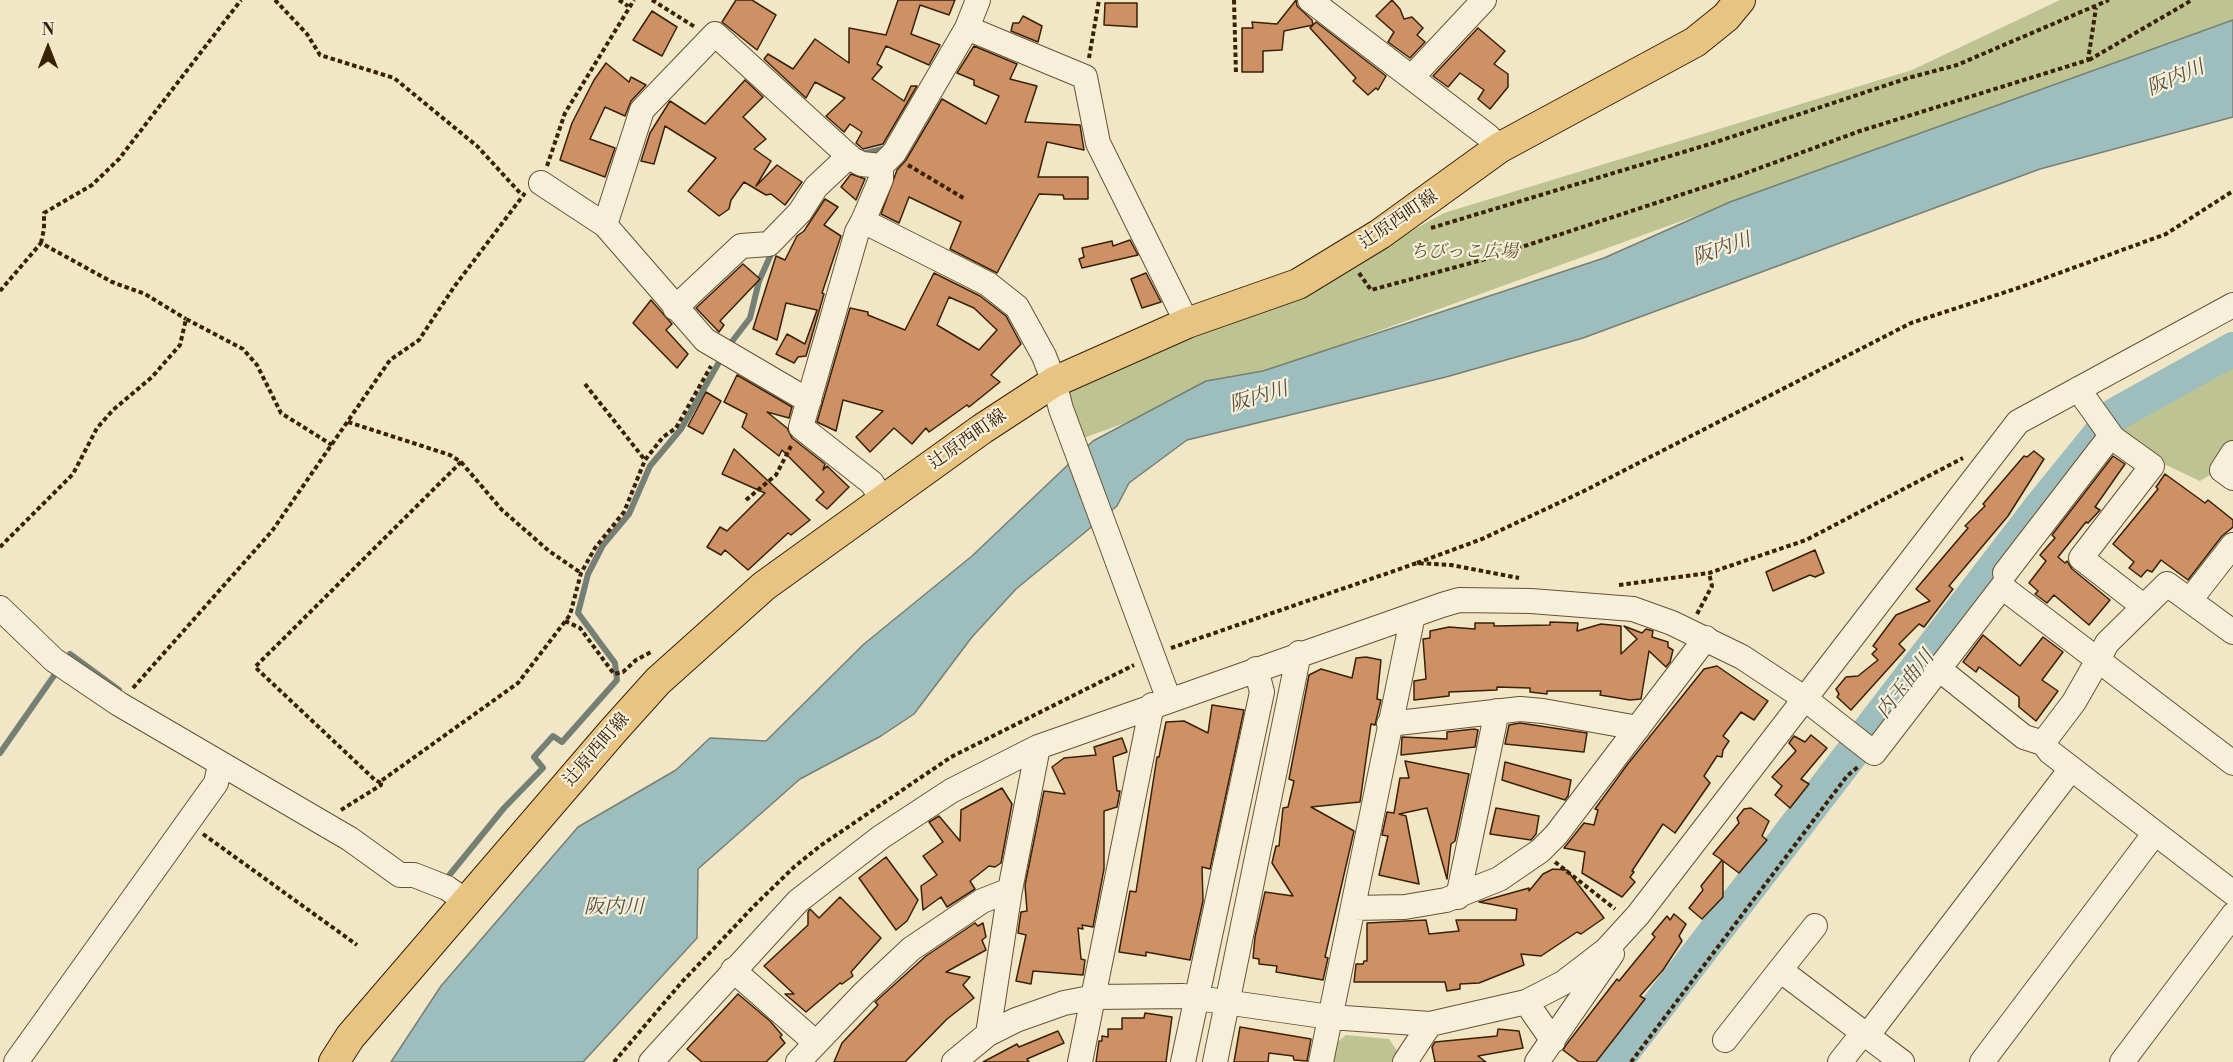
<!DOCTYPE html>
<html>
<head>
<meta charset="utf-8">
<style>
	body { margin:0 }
	#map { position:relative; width:2233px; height:1062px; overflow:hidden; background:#f1e7c6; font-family:"Libre Bodoni",serif }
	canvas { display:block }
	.north { position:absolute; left:18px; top:18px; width:60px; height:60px; -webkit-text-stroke:4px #f6efda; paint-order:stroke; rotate:0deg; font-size:16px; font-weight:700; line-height:24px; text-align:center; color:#392106 }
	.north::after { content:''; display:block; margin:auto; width:21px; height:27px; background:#392106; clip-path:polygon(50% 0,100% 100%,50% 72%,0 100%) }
</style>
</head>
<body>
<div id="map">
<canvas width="2233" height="1062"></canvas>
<div class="north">N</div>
</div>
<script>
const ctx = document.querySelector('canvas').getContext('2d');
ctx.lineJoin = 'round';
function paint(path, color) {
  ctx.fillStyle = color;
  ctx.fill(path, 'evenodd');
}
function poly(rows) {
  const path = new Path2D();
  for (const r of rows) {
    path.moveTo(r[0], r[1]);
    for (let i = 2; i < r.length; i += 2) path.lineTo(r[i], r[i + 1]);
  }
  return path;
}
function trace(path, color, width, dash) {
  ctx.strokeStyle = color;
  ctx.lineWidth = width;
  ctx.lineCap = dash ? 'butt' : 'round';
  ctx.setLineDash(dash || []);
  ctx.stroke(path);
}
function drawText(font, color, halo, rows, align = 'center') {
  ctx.font = font + ' "Libre Bodoni","Noto Serif JP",serif';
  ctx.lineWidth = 4.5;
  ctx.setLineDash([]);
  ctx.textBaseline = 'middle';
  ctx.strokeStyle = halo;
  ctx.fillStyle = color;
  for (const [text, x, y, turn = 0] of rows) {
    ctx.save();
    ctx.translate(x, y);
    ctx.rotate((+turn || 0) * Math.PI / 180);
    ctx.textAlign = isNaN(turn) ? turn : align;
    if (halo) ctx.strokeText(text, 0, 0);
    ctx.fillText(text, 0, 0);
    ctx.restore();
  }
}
paint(poly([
	[2060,0,2233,0,2233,21,1078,440,1064,396,1069,391,1344,268,1444,213,1912,70],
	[2233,337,2233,441,2213,473,2200,481,2166,465,2120,430,2106,411,2108,401,2180,364,2213,351],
	[1346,1035,1389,1039,1399,1054,1394,1062,1330,1062,1333,1046]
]), '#bdc492');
const water = poly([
	[2233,20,2233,117,2040,169,1583,338,1446,377,1187,440,1129,483,1117,506,1016,589,972,637,914,714,881,736,800,779,698,869,697,938,583,1062,391,1062,441,986,578,827,676,770,710,738,766,741,864,644,972,556,1093,441,1206,381,1263,371,1604,258,1730,202,2233,20]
]);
paint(water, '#9ebebe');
trace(water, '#767f74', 1.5);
trace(poly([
	[862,154,887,148],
	[727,348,750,318,759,281,773,250],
	[64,661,70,654,119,690],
	[0,753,58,670],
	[444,877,447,878,504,808,543,768,534,757,553,736,562,742,617,680,615,663,578,613,588,574,603,545,629,514,650,466,681,429,722,357]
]), '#767f74', 6);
trace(poly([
	[1615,1062,2039,509,2116,414,2233,349]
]), '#9ebebe', 34);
const building = poly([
	[736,0,752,0,776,15,757,50,722,22,736,0],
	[898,0,955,0,949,15,920,5,911,34,940,45,929,65,886,46,877,64,882,67,872,79,904,101,911,86,917,86,883,144,863,149,856,143,862,132,850,124,844,132,826,116,845,98,815,82,806,98,764,59,768,54,793,69,815,39,849,63,849,28,886,35,898,0],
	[1296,0,1297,6,1312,20,1313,25,1316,22,1386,76,1378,90,1376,88,1368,95,1353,81,1356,78,1310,28,1313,25,1284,31,1282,50,1263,51,1263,72,1242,72,1242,28,1253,28,1252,22,1277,24,1296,0],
	[1392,0,1400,9,1404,19,1412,17,1423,28,1417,35,1425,42,1410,58,1388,42,1394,32,1376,16,1392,0],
	[1105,3,1137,3,1137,27,1104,25,1105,3],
	[652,11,677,27,662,56,633,40,652,11],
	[1023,16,1042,26,1038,42,1011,31,1013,23,1019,23,1023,16],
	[1478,28,1505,51,1494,64,1508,74,1508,87,1490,109,1478,99,1484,90,1460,73,1448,87,1433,76,1478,28],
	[974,46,1017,64,1010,79,1037,86,1025,122,1080,125,1084,150,1047,142,1038,177,1088,177,1088,199,1064,199,1063,195,1039,194,997,273,950,249,961,222,909,197,899,223,881,214,897,170,906,160,942,99,986,124,999,96,974,85,974,80,957,73,974,46],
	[606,63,629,82,631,77,646,85,631,101,625,116,605,107,590,139,615,148,605,177,560,160,572,123,594,80,606,63],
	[745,80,763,97,743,117,766,139,754,149,771,161,756,186,777,165,802,182,785,205,771,194,766,195,744,182,731,200,729,209,719,216,688,191,716,158,665,126,654,164,641,161,650,133,670,101,705,124,745,80],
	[851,174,865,179,856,200,841,187,851,174],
	[825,199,838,207,824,225,841,236,822,293,824,294,806,356,798,357,794,363,776,354,787,334,805,344,817,310,786,303,777,340,753,329,776,256,785,260,797,236,804,231,825,199],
	[1130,240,1138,255,1082,268,1079,259,1084,257,1082,248,1112,241,1113,246,1130,240],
	[743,264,760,279,720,321,724,325,719,332,696,308,743,264],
	[934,273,980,296,1006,316,1021,344,991,375,1000,382,969,407,967,405,929,432,926,428,912,444,894,428,870,452,856,437,883,411,843,400,836,431,817,422,850,308,868,312,868,315,905,330,934,273],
	[949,297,974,308,997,330,979,350,937,325,949,297],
	[1146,273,1161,302,1142,308,1131,279,1146,273],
	[651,300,672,324,666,330,688,354,677,368,633,323,651,300],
	[737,375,792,407,789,418,767,412,787,428,792,438,825,464,823,470,827,466,849,487,827,509,816,500,824,492,782,450,779,456,742,427,747,414,724,402,737,375],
	[706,392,721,401,703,434,688,426,706,392],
	[734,449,810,520,791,535,788,533,748,570,725,550,721,555,707,547,720,527,727,531,765,493,722,474,734,449],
	[2034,451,2044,459,2008,516,1949,586,1953,589,1924,627,1919,624,1899,644,1905,650,1851,710,1837,697,1839,694,1836,689,1846,677,1858,676,1878,660,1872,654,1877,649,1873,646,1896,615,1930,601,1916,589,1968,528,1965,526,1985,506,1983,504,2024,456,2027,457,2034,451],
	[2113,456,2125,464,2095,507,2100,510,2088,523,2086,522,2058,557,2065,563,2067,561,2072,569,2110,600,2089,625,2054,595,2047,603,2035,594,2038,591,2029,583,2046,561,2040,555,2055,538,2052,535,2113,456],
	[2165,474,2205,503,2208,500,2233,520,2233,527,2222,536,2188,580,2161,560,2152,572,2147,570,2141,577,2129,568,2134,562,2113,544,2158,489,2156,487,2165,474],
	[1815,550,1824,573,1815,577,1810,575,1773,591,1766,572,1815,550],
	[1550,622,1578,623,1577,631,1601,624,1621,626,1621,654,1637,639,1624,626,1642,633,1646,629,1653,631,1652,637,1668,642,1668,647,1673,650,1670,662,1666,667,1649,651,1641,699,1630,700,1600,695,1601,691,1547,691,1547,694,1530,692,1530,688,1497,687,1497,690,1449,692,1449,696,1414,700,1414,681,1426,679,1423,639,1430,638,1430,631,1449,627,1475,629,1475,623,1494,623,1494,626,1550,625,1550,622],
	[1983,635,2020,666,2043,637,2063,652,2042,680,2058,691,2036,721,2019,707,2019,697,1979,667,1976,672,1963,662,1983,635],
	[1366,657,1381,660,1377,699,1381,700,1375,725,1371,724,1360,802,1311,807,1354,831,1325,957,1328,958,1323,980,1276,972,1277,966,1259,964,1259,959,1253,958,1255,937,1265,892,1293,896,1272,863,1276,846,1279,846,1283,808,1288,807,1294,781,1289,779,1309,675,1321,669,1352,678,1356,658,1366,657],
	[1717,666,1768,701,1754,720,1741,712,1723,736,1729,741,1723,750,1722,757,1717,756,1704,776,1710,783,1675,833,1663,824,1632,871,1634,872,1630,877,1635,882,1622,897,1582,873,1585,852,1564,848,1584,823,1594,825,1598,810,1595,809,1627,765,1704,669,1717,666],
	[1212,705,1244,710,1210,869,1202,867,1203,901,1190,960,1146,952,1146,956,1119,952,1130,891,1136,892,1157,757,1159,757,1166,722,1184,721,1208,733,1212,705],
	[1520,723,1587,733,1584,752,1505,744,1509,725,1520,723],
	[1474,729,1478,730,1475,747,1401,755,1402,737,1447,739,1447,732,1474,729],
	[1811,735,1827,748,1801,779,1809,784,1790,808,1775,795,1782,786,1772,777,1796,751,1789,743,1794,736,1805,742,1811,735],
	[1122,738,1127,752,1113,757,1117,791,1120,791,1117,807,1104,811,1104,869,1093,927,1082,925,1083,929,1078,928,1081,959,1085,960,1083,975,1033,971,1031,984,1016,981,1026,935,1018,933,1021,912,1027,911,1025,885,1044,791,1065,794,1052,767,1064,758,1096,755,1094,747,1122,738],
	[1405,761,1469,774,1455,841,1451,844,1447,879,1427,808,1399,814,1406,816,1419,884,1379,875,1388,836,1382,835,1387,812,1394,813,1400,778,1409,778,1405,761],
	[1505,762,1571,780,1568,796,1565,800,1502,780,1505,762],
	[1002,788,1012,804,1001,863,995,867,989,866,970,881,975,889,947,907,941,897,923,910,921,886,937,875,923,856,943,842,929,822,939,816,960,841,961,810,1002,788],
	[1496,808,1539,816,1536,834,1531,840,1490,834,1496,808],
	[1751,808,1769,821,1762,836,1767,840,1739,873,1723,861,1723,897,1702,919,1689,908,1703,890,1701,886,1722,860,1713,854,1739,823,1737,818,1744,809,1751,808],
	[886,857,918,900,907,921,896,930,859,878,886,857],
	[1553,869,1567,870,1604,918,1581,934,1577,932,1541,956,1521,954,1524,965,1479,983,1460,984,1460,989,1447,991,1445,982,1354,982,1356,964,1363,964,1364,961,1367,961,1367,923,1426,920,1429,934,1459,931,1456,920,1516,920,1517,909,1479,902,1529,888,1529,891,1543,874,1553,869],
	[840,897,881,938,851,972,853,976,842,984,840,983,806,1012,785,994,794,994,764,966,808,925,808,912,810,909,819,918,840,897],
	[1674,914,1686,924,1679,936,1682,941,1663,970,1640,996,1645,999,1596,1062,1579,1062,1563,1050,1566,1045,1617,979,1619,981,1655,937,1652,934,1667,916,1670,920,1674,914],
	[975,923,978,926,983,923,986,937,982,940,986,950,946,972,970,977,963,985,974,998,947,1019,905,1062,834,1062,842,1043,878,1005,875,1002,926,956,975,923],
	[738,994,770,1021,782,1035,780,1037,785,1043,766,1062,702,1062,687,1049,738,994],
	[1145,1013,1172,1017,1166,1062,1096,1062,1099,1041,1102,1041,1102,1036,1108,1037,1108,1029,1122,1029,1122,1018,1144,1018,1145,1013],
	[1240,1027,1311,1039,1307,1061,1294,1060,1293,1056,1269,1053,1268,1062,1234,1062,1240,1027],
	[1498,1029,1519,1031,1523,1048,1478,1056,1486,1062,1435,1062,1432,1047,1435,1042,1497,1036,1498,1029],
	[1058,1031,1064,1043,1027,1059,1029,1062,983,1062,1017,1044,1019,1047,1058,1031]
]);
paint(building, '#ce9166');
trace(building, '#392106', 1.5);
const minor = poly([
	[978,0,967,28,894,153,881,166,881,179,863,221,988,284,1017,307,1044,356,1054,382,1061,409,1169,700],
	[1310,0,1488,136,1499,148],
	[967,28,1085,77,1098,143,1187,323],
	[1412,77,1484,0],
	[541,183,605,225],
	[863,221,857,232,801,427,872,483,882,500],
	[675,308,741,246,769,244,800,212,816,187,849,156],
	[2078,389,2113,438,2152,466,2081,558,2143,606],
	[809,401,705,340,605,225,642,110,715,34,852,159,862,164,881,166],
	[2233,453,2222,470,2233,478],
	[2005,573,2106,442,2113,438],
	[2190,600,2233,545],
	[0,608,54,660,119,704,350,839,400,875,414,875,447,888,467,902],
	[1939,669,2024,737,2043,743,2050,752,2233,893],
	[1389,724,1520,709,1543,711,1638,728],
	[2043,743,2074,702,2098,660,2233,763],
	[1458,897,1497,711],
	[1353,908,1405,907,1446,900,1499,879,1540,851,1556,835,1706,638],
	[1815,926,1780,970,1902,1062],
	[733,970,816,1043],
	[1526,1002,1553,1041],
	[988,1034,1010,890],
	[1867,1036,2071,769],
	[1725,1040,1780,970],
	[16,1062,216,783,220,765],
	[651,1062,798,901,881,837,951,791,1038,747,1442,605,1459,600,1531,601,1633,609,1672,623,1742,657,1804,698,1874,753,2002,587,2098,660,2107,643,2167,584,2233,632],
	[798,1062,864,993,911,949,982,901,1010,890,1038,747],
	[954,1062,988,1034,1016,1020,1064,1003,1095,997,1183,996,1330,1017,1430,1024,1526,1002,1563,983,1606,950,1638,915,2018,422,2233,305],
	[1080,1062,1152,705],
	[1183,1062,1262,692,1256,669],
	[1215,1062,1299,653],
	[1321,1062,1413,615],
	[1405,1062,1430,1024],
	[1537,1062,1612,954],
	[1840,1062,1863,1033],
	[1982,1062,2155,833],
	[2122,1062,2233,915]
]);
const major = poly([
	[334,1062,350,1037,613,731,658,681,764,586,982,429,1054,382,1187,323,1298,284,1380,234,1499,148,1695,42,1726,17,1740,0]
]);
trace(minor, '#675236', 26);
trace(major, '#392106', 32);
trace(poly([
	[275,0,307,34,320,55,394,78,477,146,522,195],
	[619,0,628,6],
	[652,0,695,27],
	[1234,0,1236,74],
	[1089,58,1099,0],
	[2089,60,2192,0],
	[908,165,965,199],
	[547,166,565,113,634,0],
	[1431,228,1710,144,1908,78,1957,65,2109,0],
	[41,243,44,229,44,213,92,185,119,159,241,0],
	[1359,273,1371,290,1482,260,1738,176,1860,131,2088,60,2096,8],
	[0,291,41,243,112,282,145,294,186,319],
	[585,384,645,460],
	[348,422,450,455,461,462,255,667,375,780,381,783],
	[461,462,502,510,549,551,581,573],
	[746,500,776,475,791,446],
	[0,547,73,474,97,428,113,410,152,377,180,345,186,319,243,349,257,365,281,413,332,445],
	[1417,563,1482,539,1584,491,1911,323,2018,288,2166,234,2233,191],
	[1619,585,1709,573,1806,540,1963,458],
	[1697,614,1712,586,1709,573],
	[565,621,580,628,614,674,623,672,636,660,653,651],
	[1171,648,1417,563,1451,565,1519,578],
	[133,688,272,531,390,360,419,340,454,287,525,193],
	[341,810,381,785,381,781,518,683,570,615,581,573,595,548,624,512,645,460,663,437,676,428,711,366],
	[203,834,357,945],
	[1555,862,1615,909],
	[614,1062,681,983,755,905,794,867,820,846,951,757,1134,665],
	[1631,1062,1847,776,1859,766]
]), '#392106', 4, [4.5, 3]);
trace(minor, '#f6efda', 24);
trace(major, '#e8c483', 30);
drawText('18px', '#392106', '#f6efda', [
	["辻原西町線",1399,220,-34],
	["辻原西町線",968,440,-35],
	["辻原西町線",597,750,-49]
]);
drawText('italic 18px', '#615230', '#f6efda', [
	["ちびっこ広場",1464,253]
]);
drawText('italic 20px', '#57503d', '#f6efda', [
	["阪内川",2176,79,-23],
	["阪内川",1722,250,-19],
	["阪内川",1259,398,-17],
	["内玉曲川",1906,685,-52],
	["阪内川",614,908]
]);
</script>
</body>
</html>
